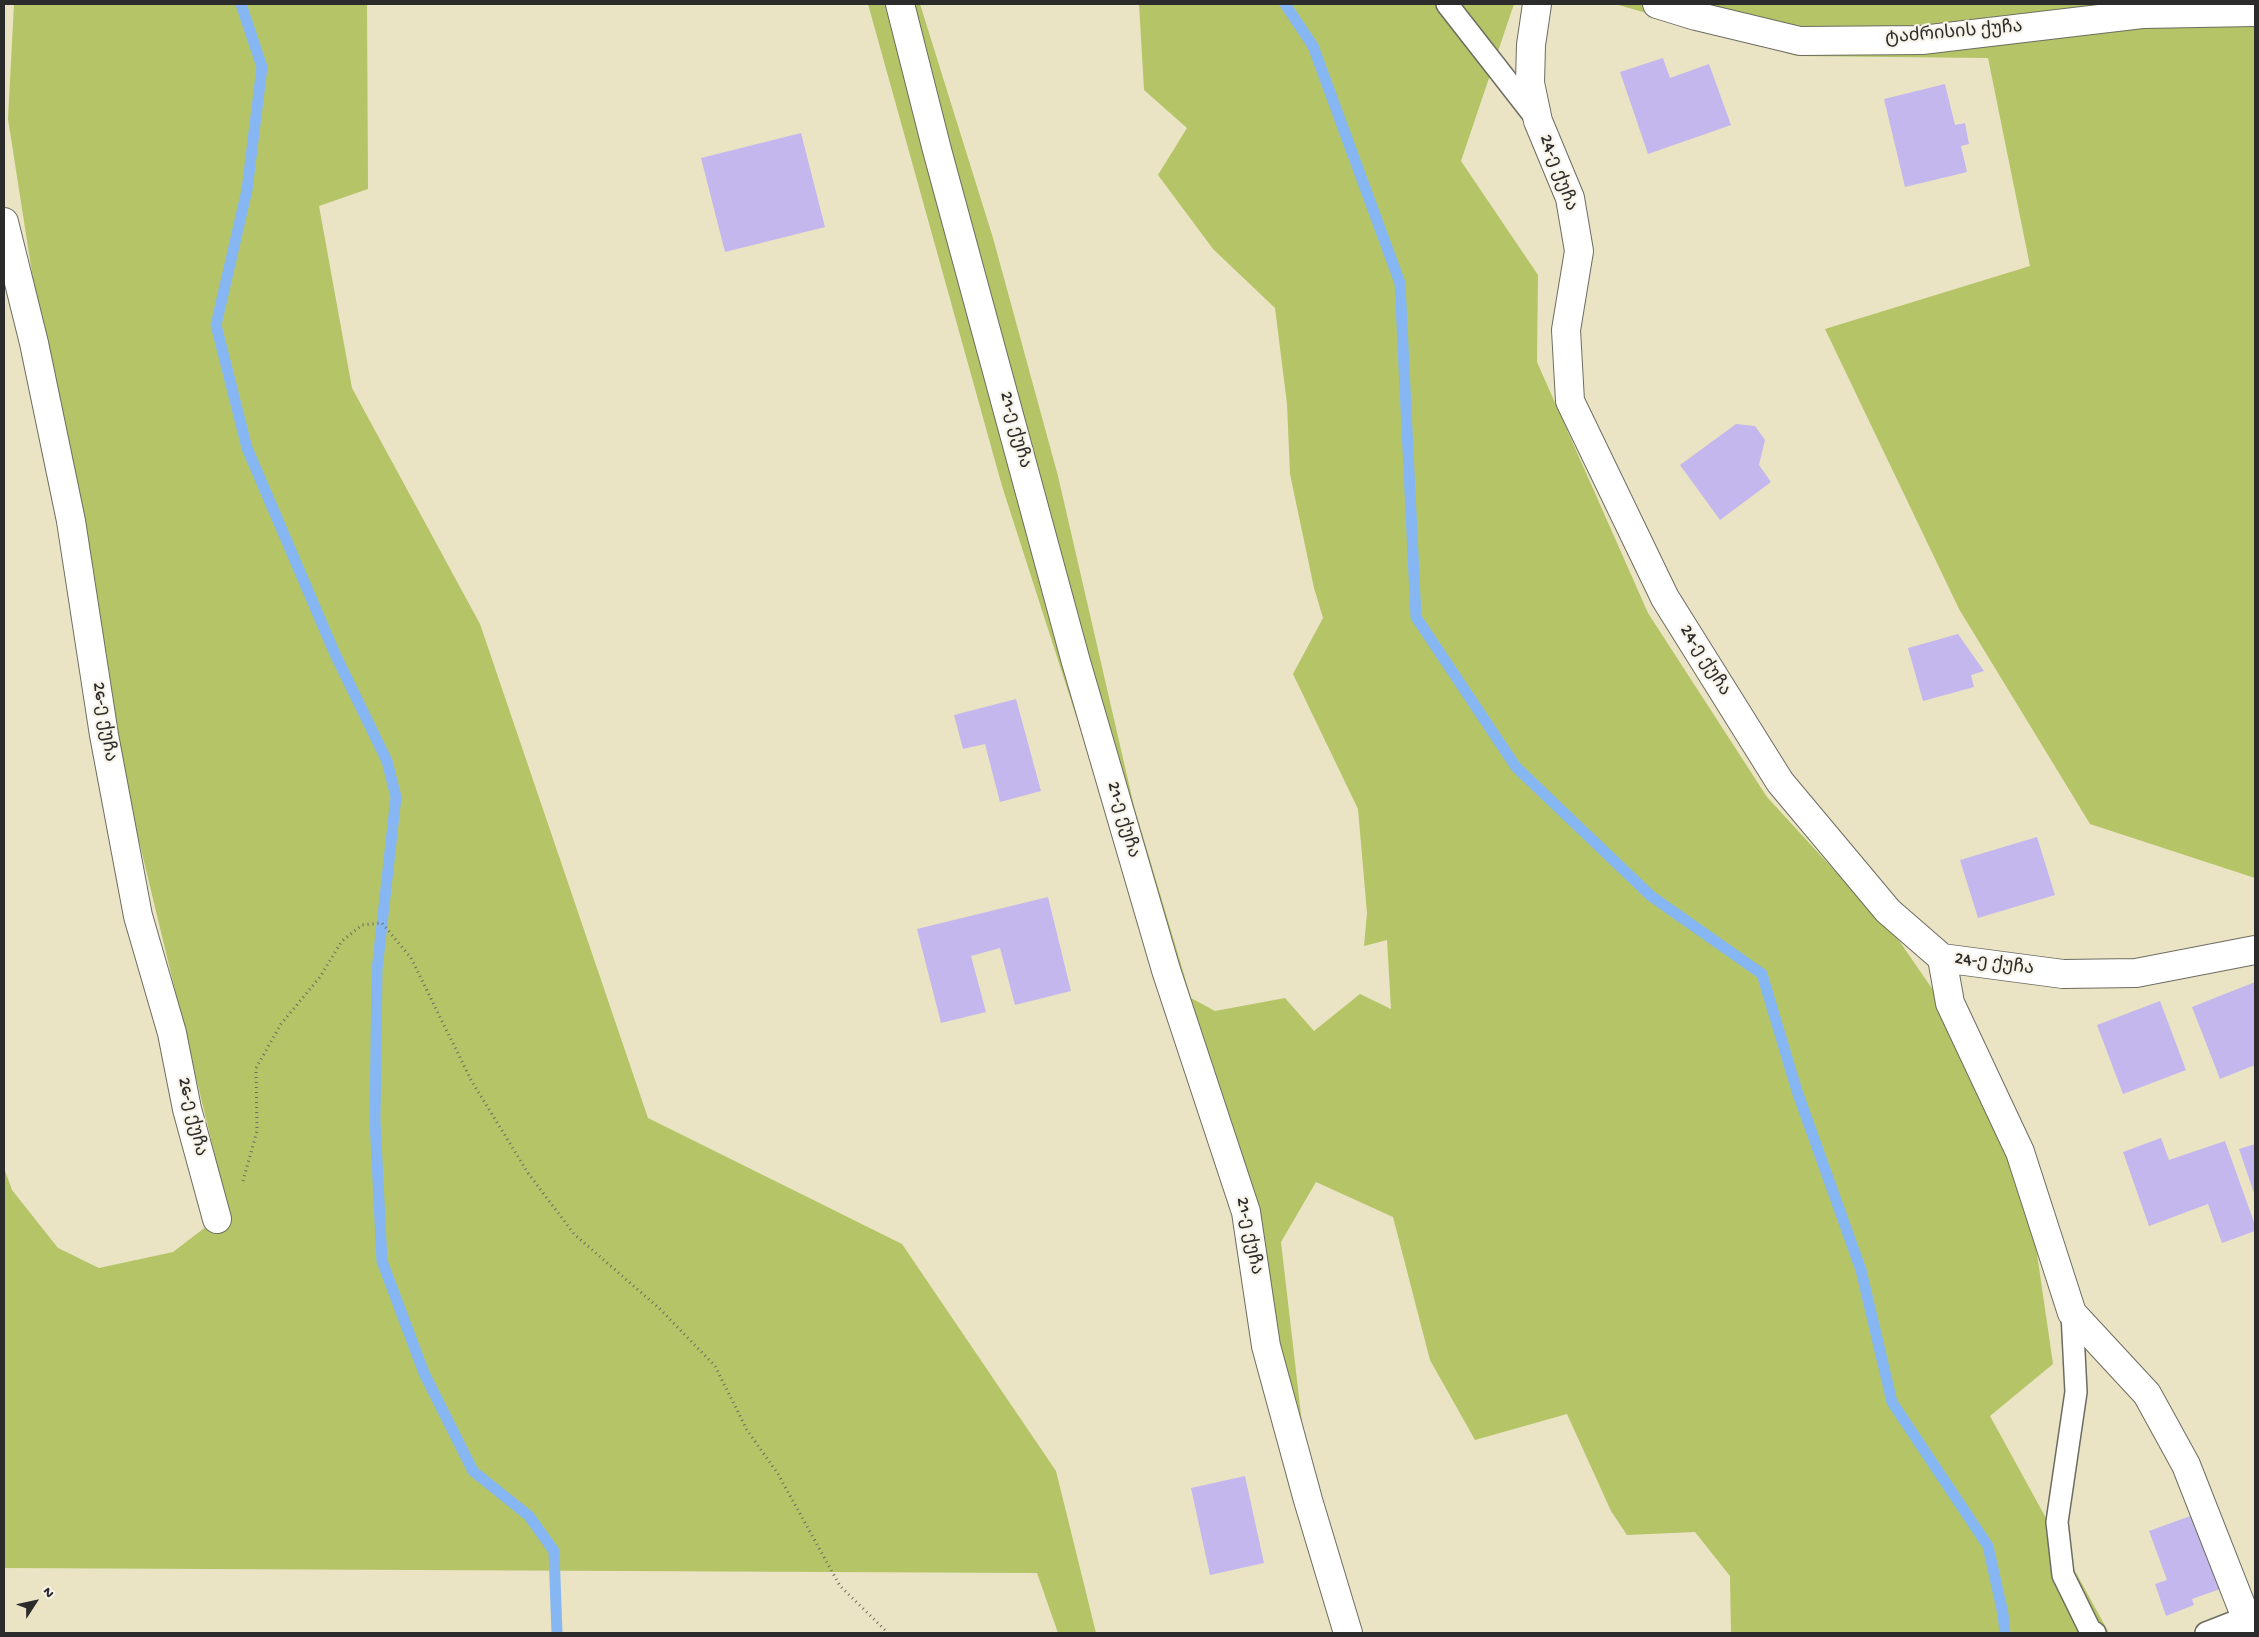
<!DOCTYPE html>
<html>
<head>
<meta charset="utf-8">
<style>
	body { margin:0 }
	#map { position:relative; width:2259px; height:1637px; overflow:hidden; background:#eae4c4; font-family:"Gochi Hand",sans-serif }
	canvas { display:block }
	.frame { position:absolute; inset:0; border:5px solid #2b2b2b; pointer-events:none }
	.north { position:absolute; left:10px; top:1577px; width:50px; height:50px; -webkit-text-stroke:4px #f7f3e8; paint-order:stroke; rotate:55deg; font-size:14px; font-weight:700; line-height:20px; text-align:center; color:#2b2b2b }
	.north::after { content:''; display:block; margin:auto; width:18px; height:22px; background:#2b2b2b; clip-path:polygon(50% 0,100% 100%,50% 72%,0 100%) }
</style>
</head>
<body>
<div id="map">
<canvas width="2259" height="1637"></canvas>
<div class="frame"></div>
<div class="north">N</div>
</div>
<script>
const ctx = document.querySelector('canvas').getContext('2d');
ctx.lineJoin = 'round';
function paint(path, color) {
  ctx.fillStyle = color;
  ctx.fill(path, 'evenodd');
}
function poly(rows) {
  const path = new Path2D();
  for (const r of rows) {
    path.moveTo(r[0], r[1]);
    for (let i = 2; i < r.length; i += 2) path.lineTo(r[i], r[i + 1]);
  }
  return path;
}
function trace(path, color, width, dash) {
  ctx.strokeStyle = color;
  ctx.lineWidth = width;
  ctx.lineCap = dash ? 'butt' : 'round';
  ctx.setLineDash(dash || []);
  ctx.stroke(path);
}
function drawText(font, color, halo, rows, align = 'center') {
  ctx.font = font + ' "Gochi Hand","Noto Sans Georgian",sans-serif';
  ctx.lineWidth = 4.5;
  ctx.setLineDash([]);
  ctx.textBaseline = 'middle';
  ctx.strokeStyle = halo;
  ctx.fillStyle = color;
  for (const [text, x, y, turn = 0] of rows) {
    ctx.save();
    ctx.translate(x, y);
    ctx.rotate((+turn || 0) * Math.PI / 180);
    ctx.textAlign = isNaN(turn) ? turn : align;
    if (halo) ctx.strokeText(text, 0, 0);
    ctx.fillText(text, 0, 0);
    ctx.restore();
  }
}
paint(poly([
	[14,4,367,4,368,189,319,206,352,388,480,624,648,1118,902,1244,1056,1471,1096,1633,1058,1633,1037,1573,4,1568,4,1168,12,1190,58,1248,99,1268,173,1252,228,1210,87,625,8,119],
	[868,4,920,4,993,238,1058,476,1134,806,1191,998,1215,1011,1285,998,1314,1031,1360,994,1391,1009,1387,940,1364,946,1367,913,1358,809,1293,674,1323,618,1314,588,1290,474,1287,404,1275,308,1213,249,1158,175,1187,128,1144,90,1139,4,1514,4,1461,161,1538,275,1537,362,1648,613,1767,797,1900,942,1962,1032,2025,1171,2053,1364,1990,1416,2109,1633,1731,1633,1730,1576,1695,1532,1627,1535,1611,1511,1567,1414,1475,1440,1430,1360,1393,1217,1316,1182,1281,1242,1308,1475,1359,1633,1334,1633,1263,1380,1233,1204,1002,486],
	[1615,4,2255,4,2255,878,2090,824,1959,609,1825,329,2030,266,1988,58,1797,56]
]), '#b4c466');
trace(poly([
	[241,4,262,67,247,190,216,325,247,448,335,654,387,761,396,797,377,970,375,1120,382,1261,424,1373,473,1471,529,1516,554,1551,557,1633],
	[1285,4,1313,46,1400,283,1416,617,1516,767,1651,896,1762,974,1797,1091,1861,1270,1892,1402,1988,1546,2003,1614,2005,1633]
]), '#87b7f3', 11);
paint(poly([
	[1663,58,1670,78,1709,64,1731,125,1648,154,1620,72],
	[1945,84,1955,125,1965,123,1969,144,1961,146,1967,172,1905,187,1884,99],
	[801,133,825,227,725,252,701,158],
	[1736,424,1755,426,1765,440,1759,465,1771,482,1720,520,1680,465],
	[1958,634,1984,671,1971,675,1974,687,1923,701,1908,648],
	[1016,699,1041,791,1000,802,985,744,963,749,954,715],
	[2037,837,2055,895,1978,918,1960,860],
	[1048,897,1071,991,1015,1005,1000,948,971,956,986,1012,941,1023,917,929],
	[2255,982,2255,1065,2220,1079,2192,1007],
	[2160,1001,2186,1070,2123,1094,2097,1025],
	[2161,1138,2169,1160,2225,1141,2255,1225,2255,1231,2222,1243,2208,1204,2149,1226,2123,1152],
	[2255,1144,2255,1196,2239,1149],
	[1245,1476,1264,1563,1210,1575,1191,1488],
	[2193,1515,2220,1589,2192,1599,2194,1605,2166,1616,2155,1584,2167,1580,2149,1531]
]), '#c3b7ed');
const lane = poly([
	[1447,4,1536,118],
	[2072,1313,2076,1392,2057,1522,2063,1575,2090,1630,2095,1633],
	[2206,1633,2247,1617]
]);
const street = poly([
	[900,4,937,150,1076,662,1166,970,1246,1212,1266,1346,1308,1500,1348,1633],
	[1537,4,1531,45,1530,83,1538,121,1570,198,1579,251,1566,330,1570,401,1665,598,1780,782,1888,911,1942,958,2063,974,2136,973,2255,950],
	[1657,4,1696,16,1800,41,1922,40,2142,14,2255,12],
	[4,222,34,343,71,521,104,735,138,916,172,1033,187,1109,217,1219],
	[1942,958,1950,1003,2020,1152,2072,1313,2147,1394,2186,1465,2252,1633]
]);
trace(lane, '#6e6c61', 24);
trace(street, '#6e6c61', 30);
trace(poly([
	[243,1181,257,1131,256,1068,281,1024,320,977,342,941,362,925,382,923,411,958,471,1080,528,1173,574,1234,660,1309,715,1366,747,1430,778,1474,840,1586,888,1633]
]), '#6e6c61', 3, [1, 4]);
trace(lane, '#fff', 21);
trace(street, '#fff', 28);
drawText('18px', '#2b2b2b', '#f7f3e8', [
	["ტაძრისის ქუჩა",1954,34,-5],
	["24-ე ქუჩა",1557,173,70],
	["21-ე ქუჩა",1014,430,75],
	["24-ე ქუჩა",1704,661,58],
	["26-ე ქუჩა",103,722,81],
	["21-ე ქუჩა",1122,820,74],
	["24-ე ქუჩა",1994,965,8],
	["26-ე ქუჩა",191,1117,77],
	["21-ე ქუჩა",1248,1236,79]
]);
</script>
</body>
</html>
